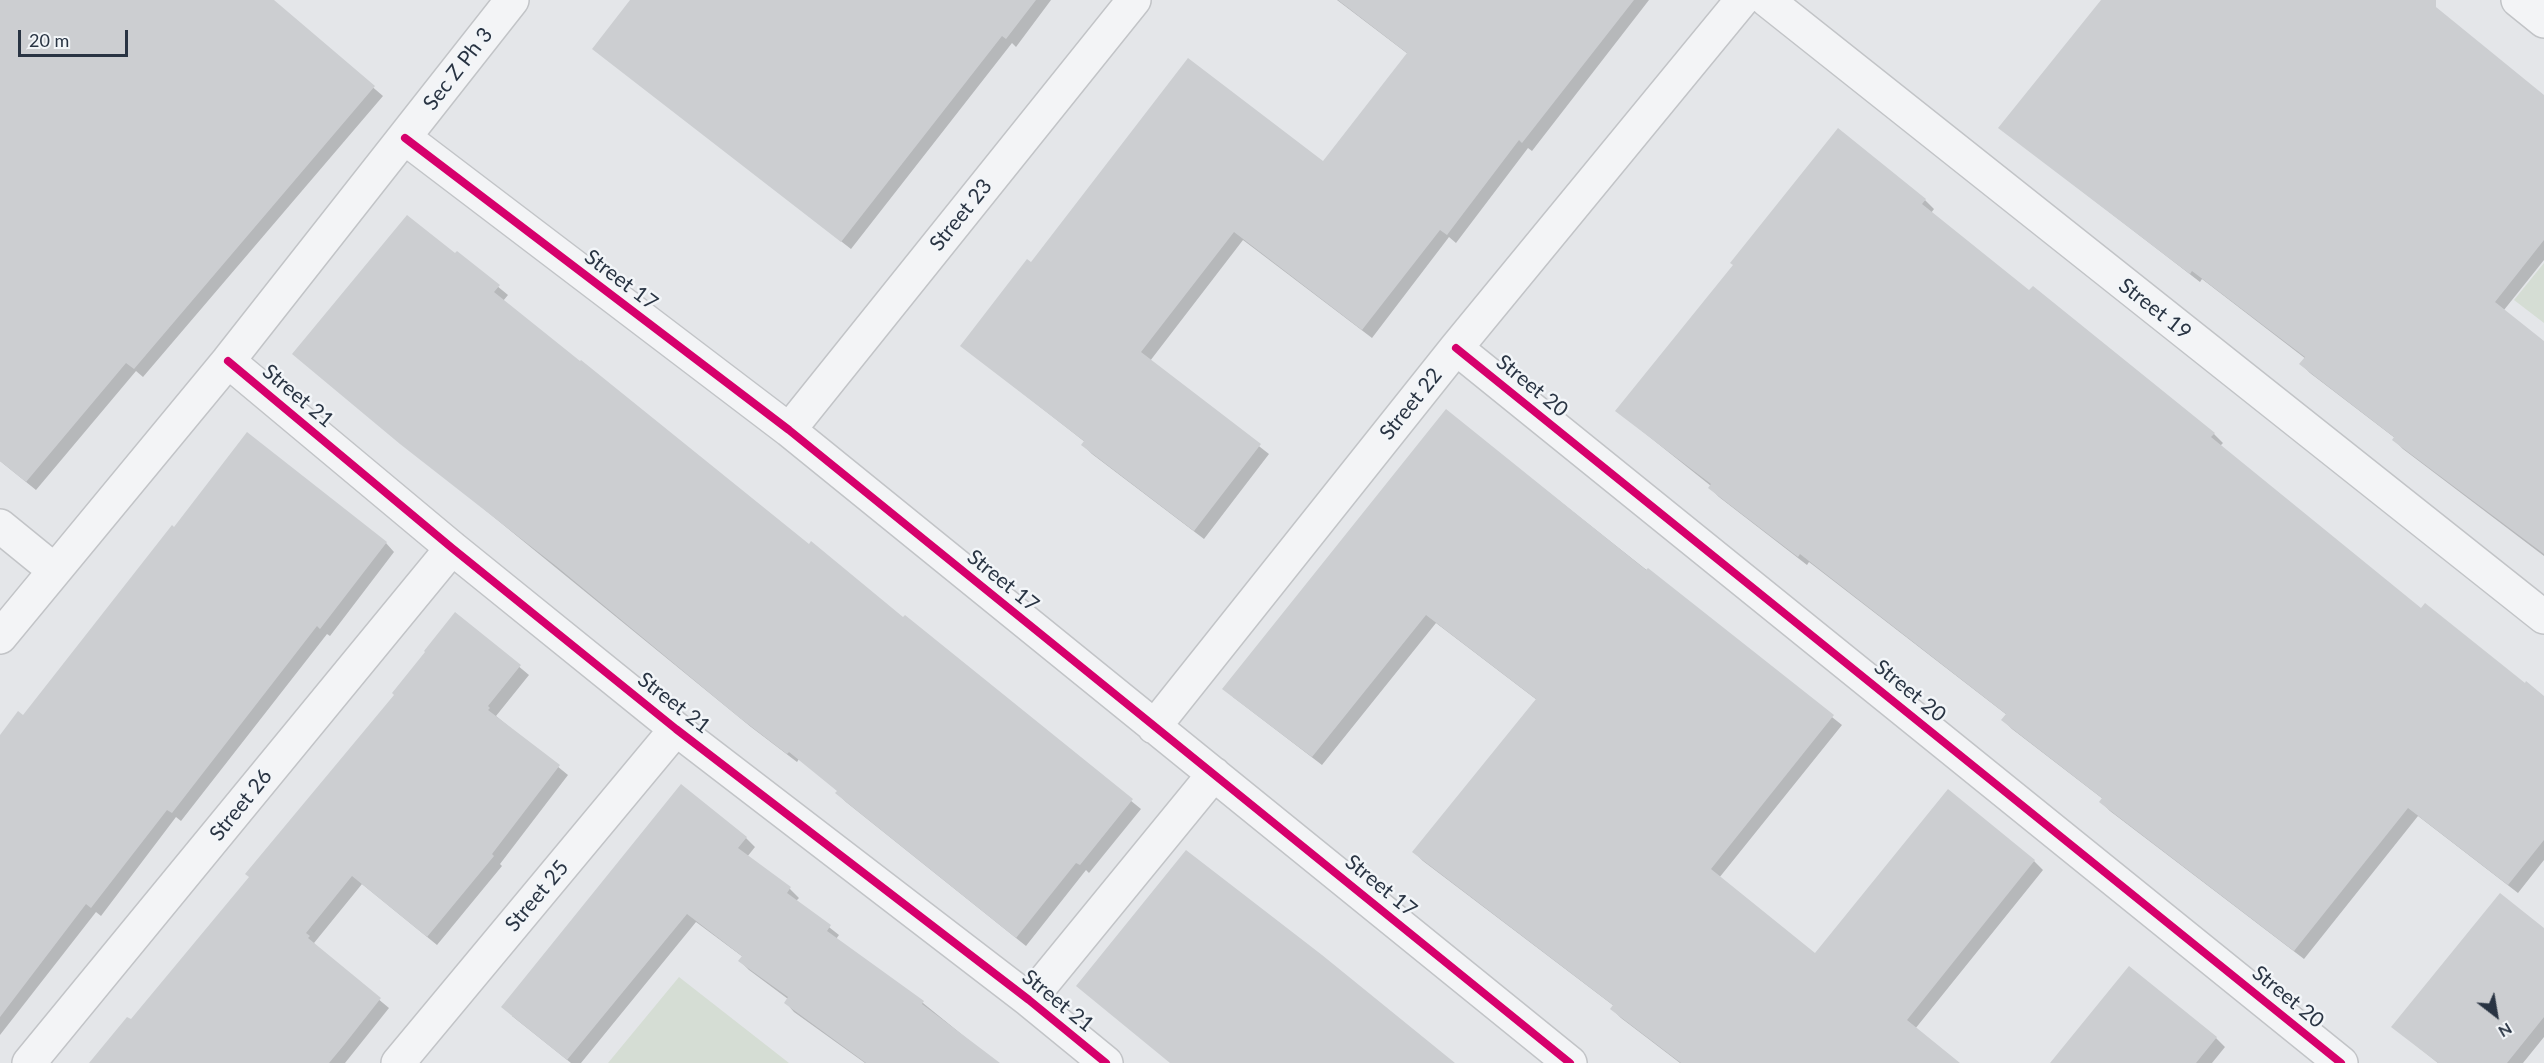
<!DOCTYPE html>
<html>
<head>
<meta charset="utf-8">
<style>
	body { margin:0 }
	#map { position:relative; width:2544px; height:1063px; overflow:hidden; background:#e4e6e9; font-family:Lato,sans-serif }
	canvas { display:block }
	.north { position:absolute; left:2466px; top:985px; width:60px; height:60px; -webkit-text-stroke:4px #f2f5f8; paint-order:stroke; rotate:149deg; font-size:16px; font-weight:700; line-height:24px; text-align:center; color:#293443 }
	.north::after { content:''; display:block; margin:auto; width:21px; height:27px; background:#293443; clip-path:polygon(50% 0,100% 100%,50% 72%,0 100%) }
	.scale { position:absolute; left:18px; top:30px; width:110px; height:27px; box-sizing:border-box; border:3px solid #293443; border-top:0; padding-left:8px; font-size:18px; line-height:21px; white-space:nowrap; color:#293443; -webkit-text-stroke:4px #f2f5f8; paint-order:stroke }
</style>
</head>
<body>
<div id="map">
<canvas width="2544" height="1063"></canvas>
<div class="north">N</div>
<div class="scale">20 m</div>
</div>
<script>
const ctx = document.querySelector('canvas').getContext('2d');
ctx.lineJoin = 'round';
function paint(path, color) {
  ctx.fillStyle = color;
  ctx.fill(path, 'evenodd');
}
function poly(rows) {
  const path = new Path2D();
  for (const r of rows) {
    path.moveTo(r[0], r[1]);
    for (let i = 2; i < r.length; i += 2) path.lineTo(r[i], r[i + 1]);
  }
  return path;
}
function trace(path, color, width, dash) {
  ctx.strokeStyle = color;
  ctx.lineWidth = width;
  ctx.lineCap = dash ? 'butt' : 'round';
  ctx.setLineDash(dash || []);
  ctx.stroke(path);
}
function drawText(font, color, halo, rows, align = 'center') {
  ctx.font = font + ' Lato,sans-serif';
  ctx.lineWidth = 5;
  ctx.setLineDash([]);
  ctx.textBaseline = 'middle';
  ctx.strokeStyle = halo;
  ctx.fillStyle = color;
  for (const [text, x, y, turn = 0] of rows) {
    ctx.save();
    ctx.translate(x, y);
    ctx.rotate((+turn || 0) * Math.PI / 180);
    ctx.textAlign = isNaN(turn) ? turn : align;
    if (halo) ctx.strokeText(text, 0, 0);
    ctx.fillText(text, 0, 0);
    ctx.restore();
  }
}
paint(poly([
	[2544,263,2544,323,2514,300],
	[679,977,789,1063,608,1063]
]), '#d5ddd4');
paint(poly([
	[0,0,271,0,383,96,143,377,136,371,36,490,0,461],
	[632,0,1051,0,1016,47,1012,43,851,249,594,49],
	[1337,0,1649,0,1532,151,1528,148,1456,243,1449,237,1372,338,1243,240,1150,361,1269,454,1204,539,1092,454,1083,445,1085,442,962,346,1031,264,1324,163,1408,54],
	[2104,0,2428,0,2427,2,2544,96,2544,260,2504,310,2544,343,2544,556,2403,449,2394,440,2395,438,2310,373,2301,364,2306,359,2202,279,2200,282,2000,128],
	[1925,200,1934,209,1931,213,2030,293,2214,434,2223,443,2220,446,2421,611,2544,699,2544,860,2518,893,2418,816,2304,959,2110,811,2101,802,2103,799,2012,729,2003,720,2007,715,1809,562,1807,565,1719,497,1710,488,1711,486,1617,411],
	[457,253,508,295,503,301,810,546,903,619,905,617,1141,809,1089,873,1086,870,1026,946,846,802,837,793,839,792,799,759,797,762,751,727,294,354],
	[1446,411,1842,725,1719,878,1815,955,2034,861,2043,870,1915,1029,1957,1063,1680,1063,1621,1018,1612,1009,1614,1006,1423,861,1414,852,1537,700,1436,623,1322,765,1233,697],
	[386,543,394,552,330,636,327,634,181,821,176,817,101,916,96,912,0,1035,0,737,23,717],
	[456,614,529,675,496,716,568,775,500,864,502,866,437,945,362,884,314,943,317,948,389,1008,345,1063,93,1063,131,1022,250,878,395,695],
	[681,786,746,838,755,847,747,857,790,889,799,898,796,901,839,935,836,939,923,1003,997,1063,865,1063,794,1012,786,1003,788,999,749,970,740,961,743,957,696,922,581,1063,571,1063,512,1016],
	[2544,930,2544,1037,2523,1063,2438,1063,2393,1027],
	[2216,1038,2225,1047,2212,1063,2052,1063]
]), '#0003');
paint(poly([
	[0,0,274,0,375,86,134,369,126,363,26,482,0,461],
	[630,0,1036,0,1006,39,1002,36,841,242,592,49],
	[1338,0,1634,0,1522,143,1519,140,1447,235,1440,230,1362,330,1234,232,1141,352,1261,444,1194,531,1081,445,1084,441,960,346,1027,259,1031,262,1188,58,1323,161,1407,53],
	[2101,0,2436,0,2436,7,2544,95,2544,240,2495,302,2544,341,2544,554,2392,440,2394,437,2299,364,2305,357,2192,271,2190,274,1998,128],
	[1838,128,1926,199,1922,204,2029,290,2033,286,2215,433,2211,437,2421,608,2425,603,2525,683,2526,681,2544,696,2544,840,2508,885,2408,808,2294,951,2099,802,2102,798,2001,720,2006,714,1800,554,1798,557,1708,488,1711,484,1615,411,1733,265,1730,263],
	[407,215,455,253,457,251,500,285,494,292,580,361,581,360,809,544,811,541,903,617,905,615,1133,799,1080,865,1076,863,1016,938,835,793,837,791,789,752,787,754,740,718,556,566,400,444,292,354],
	[1446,409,1646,570,1648,568,1834,715,1711,869,1815,953,1948,789,2035,860,1907,1020,1960,1063,1681,1063,1610,1009,1613,1005,1412,852,1536,699,1426,615,1312,757,1222,689],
	[247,432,387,542,320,629,317,626,172,813,167,810,91,908,86,904,0,1017,0,735,18,711,23,715,172,525,174,527],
	[455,612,521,665,488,706,490,708,488,710,560,765,492,854,494,856,427,937,352,876,306,933,310,936,308,938,381,998,344,1045,329,1063,89,1063,127,1017,131,1019,249,877,245,874,394,695,392,693,425,652,424,651],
	[681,784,747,837,738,848,791,887,787,893,831,925,827,931,924,1001,922,1004,1000,1063,866,1063,784,1003,788,997,738,961,742,956,687,914,567,1060,501,1007],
	[1186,850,1322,955,1455,1063,1170,1063,1076,986],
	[2500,893,2544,928,2544,1017,2507,1063,2438,1063,2391,1027],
	[2129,966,2217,1037,2196,1063,2050,1063]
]), '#ccced1');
const minor = poly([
	[1767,0,2544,617],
	[2518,0,2544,21],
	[405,138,789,430,1570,1063],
	[1456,348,2341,1063],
	[228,361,452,548,676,729,1029,1000,1106,1063],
	[789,430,1134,0],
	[0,526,54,570],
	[0,637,228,361,512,0],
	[1154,727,1456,348,1742,0],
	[1029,1000,1214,774],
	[29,1063,452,548],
	[398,1063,676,729]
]);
trace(minor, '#c2c4c7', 36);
trace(minor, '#f3f4f6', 33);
trace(poly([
	[405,138,789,430,1570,1063],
	[1456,348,2341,1063],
	[228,361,452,548,676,729,1029,1000,1106,1063]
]), '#d6006c', 8);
drawText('21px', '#293443', '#f2f5f8', [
	["Sec Z Ph 3",458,69,-52],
	["Street 23",961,215,-51],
	["Street 17",621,280,37],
	["Street 19",2155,309,38],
	["Street 20",1532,386,39],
	["Street 21",298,396,40],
	["Street 22",1411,404,-51],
	["Street 17",1003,581,39],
	["Street 20",1910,691,39],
	["Street 21",674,703,38],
	["Street 26",241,805,-51],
	["Street 17",1381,886,39],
	["Street 25",537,896,-50],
	["Street 20",2288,997,39],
	["Street 21",1058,1001,39]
]);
</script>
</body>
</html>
